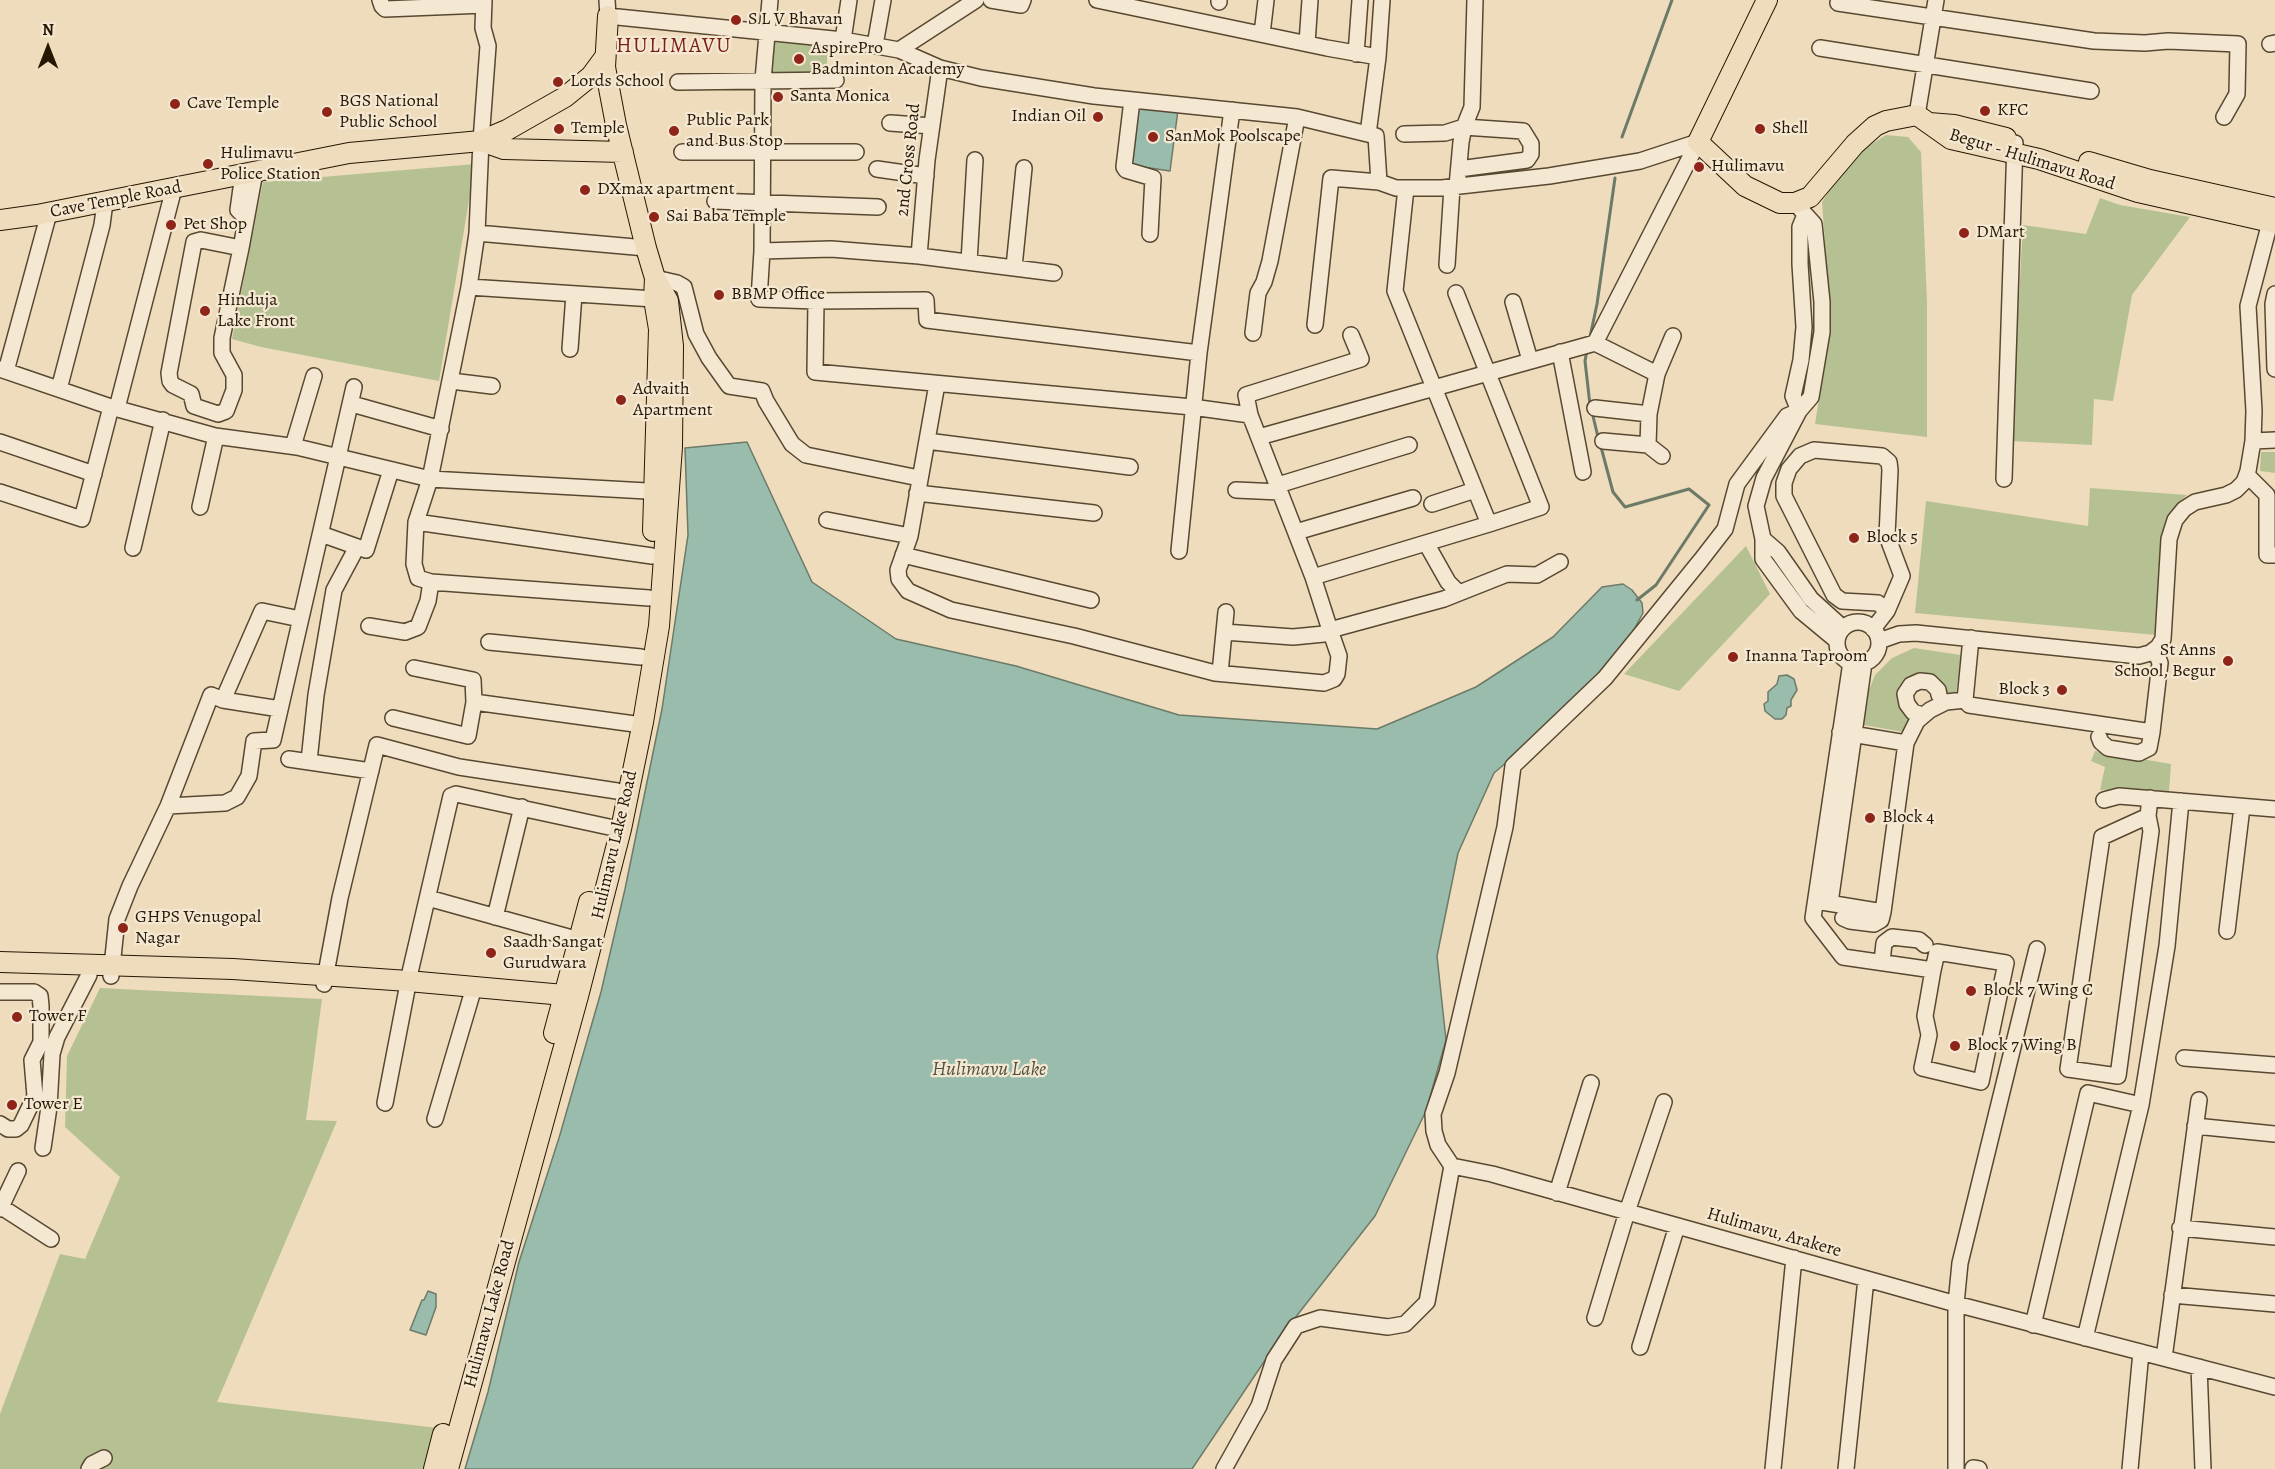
<!DOCTYPE html>
<html>
<head>
<meta charset="utf-8">
<style>
	body { margin:0 }
	#map { position:relative; width:2275px; height:1469px; overflow:hidden; background:#efdcbc; font-family:Alegreya,serif }
	canvas { display:block }
	.north { position:absolute; left:18px; top:18px; width:60px; height:60px; -webkit-text-stroke:4px #f5e8d3; paint-order:stroke; rotate:0deg; font-size:16px; font-weight:700; line-height:24px; text-align:center; color:#261703 }
	.north::after { content:''; display:block; margin:auto; width:21px; height:27px; background:#261703; clip-path:polygon(50% 0,100% 100%,50% 72%,0 100%) }
</style>
</head>
<body>
<div id="map">
<canvas width="2275" height="1469"></canvas>
<div class="north">N</div>
</div>
<script>
const ctx = document.querySelector('canvas').getContext('2d');
ctx.lineJoin = 'round';
function paint(path, color) {
  ctx.fillStyle = color;
  ctx.fill(path, 'evenodd');
}
function poly(rows) {
  const path = new Path2D();
  for (const r of rows) {
    if (r.length === 3) {
      path.moveTo(r[0] + r[2], r[1]);
      path.arc(r[0], r[1], r[2], 0, 2 * Math.PI);
      continue;
    }
    path.moveTo(r[0], r[1]);
    for (let i = 2; i < r.length; i += 2) path.lineTo(r[i], r[i + 1]);
  }
  return path;
}
function trace(path, color, width, dash) {
  ctx.strokeStyle = color;
  ctx.lineWidth = width;
  ctx.lineCap = dash ? 'butt' : 'round';
  ctx.setLineDash(dash || []);
  ctx.stroke(path);
}
function drawText(font, color, halo, rows, align = 'center') {
  ctx.font = font + ' Alegreya,serif';
  ctx.lineWidth = 4.5;
  ctx.setLineDash([]);
  ctx.textBaseline = 'middle';
  ctx.strokeStyle = halo;
  ctx.fillStyle = color;
  for (const [text, x, y, turn = 0] of rows) {
    ctx.save();
    ctx.translate(x, y);
    ctx.rotate((+turn || 0) * Math.PI / 180);
    ctx.textAlign = isNaN(turn) ? turn : align;
    if (halo) ctx.strokeText(text, 0, 0);
    ctx.fillText(text, 0, 0);
    ctx.restore();
  }
}
paint(poly([
	[772,42,828,45,826,76,770,74],
	[1886,135,1908,137,1921,152,1927,303,1927,437,1815,424,1831,325,1822,202,1851,157],
	[475,164,439,381,261,347,232,339,263,182],
	[2100,198,2120,205,2190,217,2132,295,2113,401,2094,399,2092,445,2011,441,2023,225,2086,234],
	[2261,452,2275,452,2275,473,2260,471],
	[2090,488,2187,495,2171,511,2164,526,2156,635,1915,613,1926,501,2088,526],
	[1746,546,1770,594,1679,691,1624,674],
	[1914,648,1961,655,1956,694,1945,695,1920,674,1914,675,1904,682,1899,692,1899,704,1910,718,1903,732,1864,725,1869,690,1875,675,1892,658],
	[2095,751,2171,764,2169,792,2100,790,2105,767,2091,761],
	[100,988,322,999,306,1120,337,1121,217,1402,438,1428,427,1469,0,1469,0,1414,60,1254,85,1259,120,1177,65,1127,67,1056]
]), '#b6c193');
const water = poly([
	[1135,105,1178,110,1170,171,1130,165,1135,105],
	[747,442,812,582,896,639,1016,666,1179,715,1377,729,1476,687,1553,637,1602,587,1623,584,1632,590,1642,603,1643,613,1625,646,1561,716,1494,773,1458,853,1437,956,1446,1040,1426,1111,1375,1216,1284,1332,1192,1469,465,1469,488,1392,519,1262,559,1138,601,992,625,889,662,709,688,535,685,448,747,442],
	[1787,675,1794,679,1797,690,1791,700,1791,706,1787,708,1786,715,1782,719,1775,719,1765,711,1764,704,1768,701,1768,692,1777,684,1779,676,1787,675],
	[428,1291,436,1294,436,1307,426,1335,410,1330,422,1300,424,1300,428,1291]
]);
paint(water, '#9abcac');
trace(water, '#6c7a68', 1.5);
trace(poly([
	[1622,137,1672,0],
	[1590,337,1597,304,1615,178],
	[1587,350,1585,361,1590,405],
	[1592,412,1598,437],
	[1601,447,1613,492,1625,507,1689,489,1709,505,1656,585,1637,600]
]), '#6c7a68', 3);
const minor = poly([
	[380,0,382,6,385,9,484,5],
	[484,0,483,28,488,46,481,141,477,233,469,287,430,479,416,522,414,564,418,578,431,582,649,598],
	[607,0,608,16,843,40,899,50,940,68,981,78,1094,96,1297,117,1376,136,1379,182,1396,188,1442,188,1549,176,1640,161,1698,142],
	[770,0,763,80,762,251,759,299,816,301,926,300,927,320,1199,353],
	[991,0,1021,5,1023,0],
	[1097,0,1327,48,1378,57],
	[1219,2,1219,0],
	[1838,3,2094,41,2145,43,2168,41,2238,44,2237,94,2224,117],
	[1262,34,1266,0],
	[843,40,849,0],
	[1307,43,1310,0],
	[2270,44,2275,43],
	[875,45,883,0],
	[1820,48,2091,91],
	[899,50,976,0],
	[1356,54,1360,0],
	[678,82,836,80],
	[1132,100,1124,167,1126,170,1153,178,1150,234],
	[1917,115,1936,0],
	[890,123,932,126],
	[1368,134,1378,57,1382,0],
	[1404,134,1445,133,1464,127,1472,107,1475,0],
	[682,152,856,152],
	[877,169,926,176],
	[1457,186,1461,142,1464,127,1523,131,1531,144,1531,154,1527,160,1459,169],
	[1406,188,1395,291,1489,524],
	[715,201,878,207],
	[1795,203,1814,224,1822,302,1822,332,1811,397,1799,411,1764,478,1756,506,1763,539,1763,559,1801,611,1836,640],
	[242,214,238,210,243,174],
	[477,233,646,248],
	[241,248,201,240,194,242,169,373,170,381,173,385,191,394,194,406,218,414,226,411,234,390,234,375,222,353,222,338,241,248,255,172],
	[762,251,831,249,919,256,1054,273],
	[919,256,927,160,940,68],
	[969,262,975,160],
	[1447,265,1452,187],
	[1014,267,1024,168],
	[655,278,677,283,684,287,696,334,709,358,729,386,762,391,766,401,792,444,806,455,919,478],
	[469,287,654,299],
	[2275,294,2273,304,2275,369],
	[816,301,815,372,1192,407,1250,415,1313,577,1489,524,1541,507,1456,293],
	[1513,302,1530,360],
	[1315,325,1331,178,1379,182],
	[1253,333,1258,293,1264,282,1270,261,1297,117],
	[1595,343,1698,142],
	[570,349,574,294],
	[1560,352,1583,472],
	[0,369,111,407,215,436,297,447,430,479,665,492],
	[6,371,49,213],
	[451,381,492,386],
	[937,384,910,536,898,570,899,579,908,591,951,610,1074,636,1215,673,1324,683,1334,679,1337,674,1339,656,1330,630,1324,634,1293,637,1224,632],
	[59,389,102,225,105,202],
	[352,404,441,429],
	[117,408,174,188],
	[1595,408,1649,414],
	[1799,411,1793,396,1801,360,1804,327,1800,264,1800,227,1805,215],
	[1250,415,1246,395,1361,359,1351,335],
	[1259,437,1595,343,1657,374],
	[927,441,1130,467],
	[1603,441,1648,445],
	[2253,441,2275,440],
	[0,442,94,474],
	[293,446,314,376],
	[1662,456,1648,445,1649,414,1657,374,1673,336],
	[2247,475,2267,495,2267,555,2275,555],
	[2004,479,2015,143],
	[1278,485,1409,445],
	[1236,490,1280,492],
	[0,492,82,519,111,407],
	[917,493,1094,513],
	[1432,504,1475,490],
	[200,507,216,436],
	[827,520,910,536],
	[416,522,652,556],
	[1296,532,1413,498],
	[321,534,366,550,391,470],
	[1763,539,1778,552,1811,599,1843,628],
	[1426,543,1448,582,1459,593],
	[133,548,163,420],
	[1179,551,1199,353,1232,110],
	[903,555,1091,600],
	[1313,577,1330,630,1444,599,1507,574,1537,575,1560,562],
	[1858,643,21],
	[369,626,405,632,418,627,428,601,431,582],
	[1873,629,1887,611,1878,603,1842,601,1834,595,1784,496,1784,483,1789,469,1800,456,1814,450,1882,456,1889,462,1890,470,1887,536,1902,576,1887,611],
	[1971,638,1965,700,1969,705,2152,732,2160,663,2155,650],
	[1879,641,1899,634,1916,633,2139,656,2150,653,2158,647,2163,639,2169,539,2175,520,2184,509,2195,502,2226,495,2236,490,2244,482,2248,471,2253,441,2254,411,2248,306,2273,211],
	[489,642,641,657],
	[1851,662,1813,918,1843,957,1933,970,1937,952,2006,963,1981,1082,1922,1068,1929,1035,1925,1016,1933,970],
	[414,668,473,680,474,702],
	[1220,673,1226,612],
	[223,700,280,709],
	[1923,715,1913,712,1907,704,1905,694,1911,685,1920,681,1930,682,1938,690,1939,695],
	[393,718,468,736,474,702,642,725],
	[2099,737,2101,742,2108,748,2139,753,2149,748,2152,732],
	[1906,743,1917,721,1930,710,1946,702,1965,700],
	[289,759,371,771],
	[309,761,316,695,334,590,357,547],
	[2104,800,2119,796,2275,809],
	[168,806,225,803,237,797,249,776,254,741,273,740,354,387],
	[2148,816,2102,837,2068,1069,2118,1076,2151,831,2148,816,2150,798],
	[428,898,579,940],
	[1816,901,1883,912,1906,743,1840,732],
	[1830,903,1864,663],
	[495,917,522,807],
	[1843,918,1850,921,1874,924,1881,920,1883,912],
	[2227,931,2242,807],
	[1882,962,1884,943,1892,937,1919,940,1925,945],
	[111,976,117,919,130,886,168,806,211,695,223,700,262,611,300,619],
	[408,981,451,796,456,794,609,827],
	[324,984,340,898,377,745,459,767,617,791],
	[0,992,34,992,40,996,41,1006,41,1042,32,1060,35,1096,21,1125,16,1129,8,1129,0,1124],
	[2184,1058,2275,1065],
	[385,1103,407,989],
	[435,1119,472,994],
	[2195,1126,2275,1134],
	[43,1148,49,1107,52,1054,57,1037,89,975],
	[1452,1166,1492,1174,1956,1304,2275,1387],
	[1557,1193,1591,1083],
	[0,1206,51,1239],
	[0,1209,18,1171],
	[2180,1228,2275,1237],
	[2172,1295,2275,1304],
	[1595,1318,1627,1212,1664,1102],
	[2033,1325,2088,1093,2141,1105],
	[2085,1338,2141,1105,2167,946,2181,801],
	[1640,1347,1677,1226],
	[2164,1358,2199,1100],
	[2199,1367,2203,1469],
	[1973,1468,1979,1469],
	[89,1469,92,1464,104,1458],
	[1224,1469,1259,1406,1274,1360,1296,1326,1320,1318,1388,1327,1405,1324,1427,1302,1452,1166,1438,1145,1434,1131,1433,1114,1447,1073,1505,827,1513,766,1605,678,1701,560,1725,529,1737,484,1787,416,1799,411],
	[1773,1469,1794,1258],
	[1846,1469,1866,1279],
	[1956,1469,1956,1304,1960,1263,2037,949],
	[2130,1469,2141,1352]
]);
const major = poly([
	[1767,0,1698,142,1745,186,1780,203,1795,203,1810,197,1855,144,1875,126,1886,121,1917,115,1951,139,2039,159,2138,192,2275,223],
	[1929,123,1954,125,2006,138],
	[481,141,504,149,623,152],
	[2089,162,2150,180,2275,208],
	[0,220,37,215,349,153,481,141,507,130,565,97,591,76,605,57],
	[653,531,659,329,654,299,655,278],
	[0,962,233,969,408,981,575,996],
	[554,1033,589,902],
	[434,1469,443,1434],
	[448,1469,578,996,621,829,643,722,659,626,672,447,673,346,668,301,655,278,646,248,616,125,605,67,608,16]
]);
trace(minor, '#584831', 18);
trace(major, '#261703', 22);
trace(minor, '#f5e8d3', 15);
trace(major, '#efdcbc', 20);
for (const [x, y, r, color] of [
	[736,20,6,"#8f2418"],
	[799,59,6,"#8f2418"],
	[558,82,6,"#8f2418"],
	[778,97,6,"#8f2418"],
	[175,104,6,"#8f2418"],
	[1985,111,6,"#8f2418"],
	[327,112,6,"#8f2418"],
	[1098,117,6,"#8f2418"],
	[559,129,6,"#8f2418"],
	[1760,129,6,"#8f2418"],
	[674,131,6,"#8f2418"],
	[1153,137,6,"#8f2418"],
	[208,164,6,"#8f2418"],
	[1699,167,6,"#8f2418"],
	[585,190,6,"#8f2418"],
	[654,217,6,"#8f2418"],
	[171,225,6,"#8f2418"],
	[1964,233,6,"#8f2418"],
	[719,295,6,"#8f2418"],
	[205,311,6,"#8f2418"],
	[621,400,6,"#8f2418"],
	[1854,538,6,"#8f2418"],
	[1733,657,6,"#8f2418"],
	[2228,661,6,"#8f2418"],
	[2062,690,6,"#8f2418"],
	[1870,818,6,"#8f2418"],
	[123,928,6,"#8f2418"],
	[491,953,6,"#8f2418"],
	[1971,991,6,"#8f2418"],
	[17,1017,6,"#8f2418"],
	[1955,1046,6,"#8f2418"],
	[12,1105,6,"#8f2418"]
]) {
  const dot = new Path2D();
  dot.arc(x, y, r, 0, 2 * Math.PI);
  ctx.fillStyle = color;
  ctx.fill(dot);
  trace(dot, '#f5e8d3', 2);
}
drawText('18px', '#261703', '#f5e8d3', [
	["S L V Bhavan",748,20],
	["AspirePro",811,49],
	["Badminton Academy",811,70],
	["Lords School",570,82],
	["Santa Monica",790,97],
	["BGS National",339,102],
	["Public School",339,123],
	["Cave Temple",187,104],
	["KFC",1997,111],
	["Indian Oil",1086,117,"right"],
	["Public Park",686,121],
	["and Bus Stop",686,142],
	["Temple",571,129],
	["Shell",1772,129],
	["SanMok Poolscape",1165,137],
	["Hulimavu",220,154],
	["Police Station",220,175],
	["Hulimavu",1711,167],
	["DXmax apartment",597,190],
	["Sai Baba Temple",666,217],
	["Pet Shop",183,225],
	["DMart",1976,233],
	["BBMP Office",731,295],
	["Hinduja",217,301],
	["Lake Front",217,322],
	["Advaith",633,390],
	["Apartment",633,411],
	["Block 5",1866,538],
	["St Anns",2216,651,"right"],
	["School, Begur",2216,672,"right"],
	["Inanna Taproom",1745,657],
	["Block 3",2050,690,"right"],
	["Block 4",1882,818],
	["GHPS Venugopal",135,918],
	["Nagar",135,939],
	["Saadh Sangat",503,943],
	["Gurudwara",503,964],
	["Block 7 Wing C",1983,991],
	["Tower F",29,1017],
	["Block 7 Wing B",1967,1046],
	["Tower E",24,1105]
], 'left');
drawText('18px', '#261703', '#f5e8d3', [
	["2nd Cross Road",909,160,-84],
	["Begur - Hulimavu Road",2032,160,17],
	["Cave Temple Road",116,200,-11],
	["Hulimavu Lake Road",615,845,-77],
	["Hulimavu, Arakere",1774,1233,16],
	["Hulimavu Lake Road",490,1314,-75]
]);
drawText('italic 20px', '#4f513e', '#f5e8d3', [
	["Hulimavu Lake",989,1070]
]);
ctx.letterSpacing = '1.5px';
drawText('21px', '#7a1f14', '#f5e8d3', [
	["HULIMAVU",674,47]
]);
ctx.letterSpacing = '0px';
</script>
</body>
</html>
